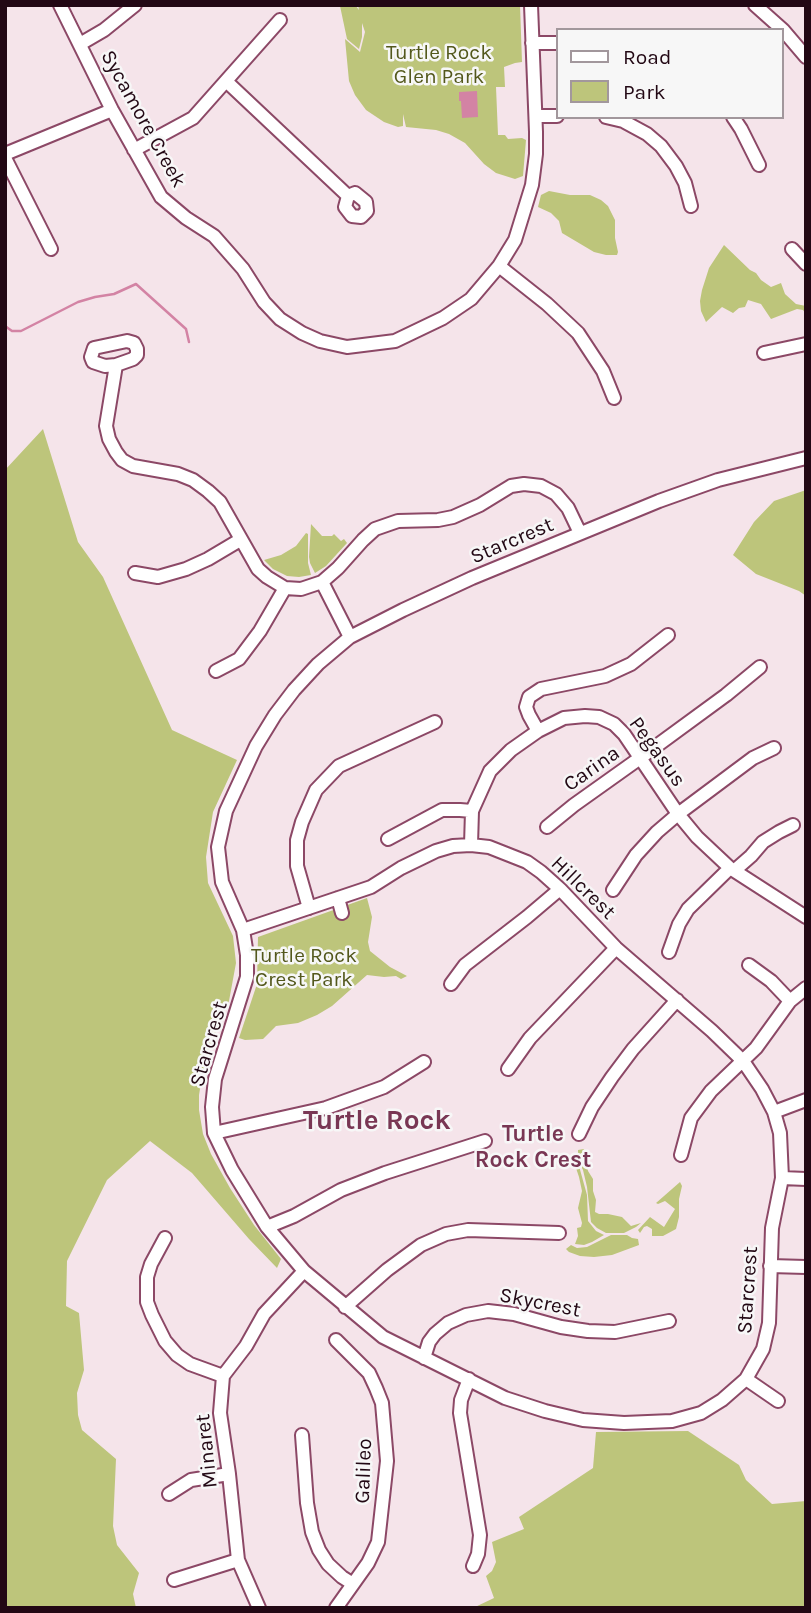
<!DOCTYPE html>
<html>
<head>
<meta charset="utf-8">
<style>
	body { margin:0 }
	#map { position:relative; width:811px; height:1613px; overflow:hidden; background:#f5e4ea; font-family:Karla,sans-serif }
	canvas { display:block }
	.frame { position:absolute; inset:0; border:7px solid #220814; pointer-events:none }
	.legend { position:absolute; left:556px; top:28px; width:228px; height:91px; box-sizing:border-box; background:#f7f7f7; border:2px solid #a2979c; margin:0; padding:9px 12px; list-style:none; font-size:21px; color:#220814 }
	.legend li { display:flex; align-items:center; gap:14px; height:35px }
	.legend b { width:35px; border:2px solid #a2979c }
</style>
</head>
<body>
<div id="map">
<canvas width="811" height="1613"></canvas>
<div class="frame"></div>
<ul class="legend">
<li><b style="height:9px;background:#fff"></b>Road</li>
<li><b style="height:19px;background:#bdc57b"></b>Park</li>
</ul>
</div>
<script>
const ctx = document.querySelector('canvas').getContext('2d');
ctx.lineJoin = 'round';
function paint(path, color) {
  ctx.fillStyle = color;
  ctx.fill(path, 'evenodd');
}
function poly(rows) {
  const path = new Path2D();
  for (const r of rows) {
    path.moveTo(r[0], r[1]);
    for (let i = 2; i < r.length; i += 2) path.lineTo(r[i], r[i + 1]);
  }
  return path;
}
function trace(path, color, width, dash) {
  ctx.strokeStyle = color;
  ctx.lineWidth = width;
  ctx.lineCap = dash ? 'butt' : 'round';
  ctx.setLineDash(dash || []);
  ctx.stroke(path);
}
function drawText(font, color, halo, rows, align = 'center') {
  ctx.font = font + ' Karla,sans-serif';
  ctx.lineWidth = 5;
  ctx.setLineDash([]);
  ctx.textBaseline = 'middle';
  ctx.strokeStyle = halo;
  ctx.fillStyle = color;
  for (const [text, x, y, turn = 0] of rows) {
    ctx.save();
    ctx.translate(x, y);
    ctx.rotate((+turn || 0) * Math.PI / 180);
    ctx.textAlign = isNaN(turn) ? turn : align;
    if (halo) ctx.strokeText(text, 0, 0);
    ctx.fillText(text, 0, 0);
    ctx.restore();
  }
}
paint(poly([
	[342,5,355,5,359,10,358,5,520,5,522,62,515,63,504,67,505,87,496,87,498,135,505,135,508,139,522,138,526,140,523,176,515,179,496,173,484,164,465,143,449,134,436,130,406,127,403,114,403,126,398,127,384,122,366,110,355,95,349,81,345,39,360,52,365,32,362,23,362,37,359,49,347,39,340,6],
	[549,191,570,195,590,195,601,200,608,206,615,220,615,238,618,252,617,255,606,255,594,252,562,233,559,221,551,213,538,207,541,195],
	[724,245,750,270,756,273,761,280,771,287,781,283,785,294,796,304,806,306,806,314,803,310,797,309,771,319,761,304,748,300,745,307,739,308,733,313,722,307,706,322,701,311,700,301,702,290,709,268],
	[43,429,78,542,103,577,172,730,237,760,213,812,206,857,208,883,233,936,236,963,229,1001,216,1031,202,1077,199,1095,199,1110,203,1134,211,1154,230,1188,254,1225,281,1259,277,1268,249,1239,192,1173,150,1141,107,1180,67,1261,66,1306,79,1313,84,1370,77,1393,78,1415,82,1430,116,1459,113,1526,117,1545,139,1573,133,1594,136,1608,5,1608,5,470],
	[806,490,806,596,799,591,756,574,733,555,754,522,774,501],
	[311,524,322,536,332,536,334,534,341,541,344,539,347,543,326,566,315,573,310,563,309,557],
	[306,533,308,534,308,563,311,575,299,577,287,576,273,569,264,560,281,555,296,546],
	[367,898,372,917,368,942,370,951,390,967,407,976,401,979,396,976,384,977,367,975,332,1006,317,1015,298,1023,276,1026,263,1039,245,1040,239,1038,257,984,258,937],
	[584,1149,588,1171,593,1179,593,1191,596,1200,595,1212,599,1214,608,1214,622,1217,631,1226,641,1223,636,1227,624,1233,606,1233,597,1228,591,1222,587,1187,583,1170,578,1160,578,1150],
	[557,1157,576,1163,579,1166,587,1195,588,1221,596,1231,604,1235,592,1242,584,1245,575,1244,578,1236,577,1228,581,1227,582,1223,578,1208,582,1191,579,1177,576,1168,569,1163,560,1162,557,1160],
	[680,1182,682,1186,679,1199,679,1217,676,1229,663,1236,652,1236,652,1229,647,1226,644,1227,640,1233,638,1230,650,1217,664,1227,675,1209,665,1201,658,1204,656,1203],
	[611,1235,627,1235,632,1238,638,1239,639,1245,612,1255,594,1257,580,1256,569,1252,566,1249,571,1245,577,1248,587,1247],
	[688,1431,739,1465,746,1480,772,1504,806,1501,806,1608,473,1608,494,1598,486,1576,492,1571,496,1562,492,1542,524,1529,519,1517,593,1468,596,1432]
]), '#bdc57b');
paint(poly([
	[477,91,478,117,462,118,461,101,459,101,459,92]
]), '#d383a4');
trace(poly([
	[5,326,12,331,21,331,78,302,95,297,114,294,136,284,186,329,189,342]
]), '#d383a4', 2.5);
const minor = poly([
	[60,5,112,110,161,197,186,218,214,236,243,269,264,302,280,319,302,333,320,341,347,347,395,341,443,318,471,299,499,266,515,240,532,185,536,154,536,132,531,5],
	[755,5,783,30,806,57],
	[532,43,557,43],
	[80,44,104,30,135,5],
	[226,81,348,196],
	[536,116,557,116],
	[606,117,623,121,647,134,661,146,676,166,685,183,691,206],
	[733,117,741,129,759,165],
	[134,150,193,118,280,20],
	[5,154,112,110],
	[5,158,51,249],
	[355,193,366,202,367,211,361,217,352,216,345,207,348,196,355,193],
	[792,249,806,264],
	[499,266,547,304,578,333,603,371,614,398],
	[764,353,806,344],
	[116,365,105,366,93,362,91,357,94,348,127,341,134,343,137,349,137,355,133,359,116,365,106,426,109,439,116,452,122,460,133,466,178,474,193,480,208,491,220,502,258,569,267,577,285,588,301,589,322,582,338,568,363,540,375,529,398,521,438,520,453,517,480,505,511,486,524,484,541,486,556,494,568,508,580,533],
	[135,573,158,577,186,569,208,559,240,540],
	[322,582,350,637],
	[216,671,239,659,260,631,285,588],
	[538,731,529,715,526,707,529,697,541,689,605,676,631,664,668,635],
	[547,827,574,805,640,758,726,695,760,667],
	[388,839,442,810,460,810,472,811],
	[471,845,472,811,490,771,511,750,538,731,564,718,585,716,599,717,614,724,624,734,678,814,697,837,730,868,806,917],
	[735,870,751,856,763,842,779,832,793,825],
	[613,890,636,855,657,832,678,814,753,758,774,748],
	[338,898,342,913],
	[309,908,297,866,297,840,302,822,316,790,339,766,435,722],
	[243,930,371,887,401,868,436,851,453,846,471,845,489,847,527,862,541,872,560,889,616,948,712,1031,743,1061,762,1089,774,1112,780,1133,782,1178,772,1228,769,1323,763,1349,746,1379,722,1400,701,1413,672,1421,624,1423,583,1420,545,1411,505,1398,383,1337,304,1271,267,1227,232,1170,214,1133,212,1107,215,1079,247,977,247,955,243,930,222,882,218,847,226,811,256,746,275,715,294,690,318,664,350,637,403,610,472,578,659,501,718,480,806,458],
	[669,952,679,924,688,909,730,868],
	[749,965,771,981,790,1001],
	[451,984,465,965,527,917,560,889],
	[508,1069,530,1038,616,948],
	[774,1112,806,1100],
	[214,1133,326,1108,384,1087,424,1062],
	[579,1134,592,1107,612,1077,633,1049,677,1000],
	[681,1155,691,1118,711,1091,756,1048,790,1001,806,988],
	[782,1178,806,1179],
	[267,1227,294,1216,341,1190,385,1173,485,1141],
	[165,1238,151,1264,147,1277,147,1302,152,1315,165,1341,177,1355,190,1364,223,1376],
	[770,1266,806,1267],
	[345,1307,387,1270,421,1245,446,1234,468,1230,559,1233],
	[336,1340,369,1373,376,1388,382,1403,387,1461,378,1542,368,1563,336,1608],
	[424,1358,429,1342,435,1334,448,1323,466,1315,488,1311,514,1314,561,1327,588,1331,615,1332,669,1321],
	[469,1379,461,1400,460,1413,480,1535,478,1554,473,1566],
	[746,1379,778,1401],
	[302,1435,307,1503,312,1532,319,1550,328,1564,342,1577,353,1584],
	[169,1494,191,1480,229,1474],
	[174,1580,238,1560],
	[259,1608,238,1560,229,1474,220,1413,223,1376,246,1346,264,1314,304,1271]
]);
trace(minor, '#8c4866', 16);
trace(minor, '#fff', 12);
drawText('21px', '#53581c', '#f7f7f7', [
	["Turtle Rock",439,53],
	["Glen Park",439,77],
	["Turtle Rock",304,956],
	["Crest Park",304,980]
]);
drawText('21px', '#220814', '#f7f7f7', [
	["Sycamore Creek",143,119,61],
	["Starcrest",512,541,-23],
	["Pegasus",657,752,54],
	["Carina",592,769,-35],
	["Hillcrest",583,888,44],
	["Starcrest",209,1044,-74],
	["Starcrest",748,1290,-86],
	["Skycrest",540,1303,11],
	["Minaret",207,1451,-96],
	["Galileo",364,1471,-88]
]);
drawText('bold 23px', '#793754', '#f7f7f7', [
	["Turtle",533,1134],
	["Rock Crest",533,1160]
]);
drawText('bold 28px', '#793754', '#f7f7f7', [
	["Turtle Rock",377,1121]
]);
</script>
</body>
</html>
